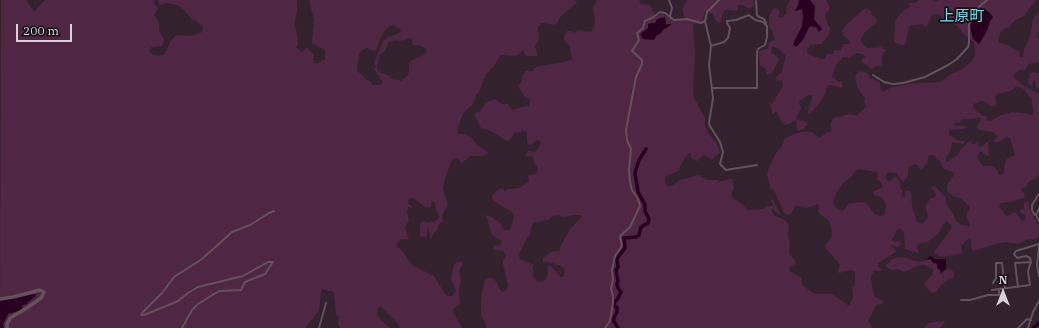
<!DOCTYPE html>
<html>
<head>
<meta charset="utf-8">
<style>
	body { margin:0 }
	#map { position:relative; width:1039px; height:328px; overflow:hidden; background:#34212e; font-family:"IBM Plex Serif",serif }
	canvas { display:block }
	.north { position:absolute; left:983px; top:272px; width:40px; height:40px; -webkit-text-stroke:3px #160e14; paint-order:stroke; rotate:0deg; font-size:11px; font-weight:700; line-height:16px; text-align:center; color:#dcd0d8 }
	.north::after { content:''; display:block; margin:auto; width:14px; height:18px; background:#dcd0d8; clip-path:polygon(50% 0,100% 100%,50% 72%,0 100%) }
	.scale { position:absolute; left:16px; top:24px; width:56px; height:18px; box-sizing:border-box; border:2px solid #dcd0d8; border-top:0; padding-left:5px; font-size:12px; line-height:14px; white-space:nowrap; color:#dcd0d8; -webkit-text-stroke:3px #160e14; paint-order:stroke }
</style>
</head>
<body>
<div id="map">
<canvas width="1039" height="328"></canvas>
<div class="north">N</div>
<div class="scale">200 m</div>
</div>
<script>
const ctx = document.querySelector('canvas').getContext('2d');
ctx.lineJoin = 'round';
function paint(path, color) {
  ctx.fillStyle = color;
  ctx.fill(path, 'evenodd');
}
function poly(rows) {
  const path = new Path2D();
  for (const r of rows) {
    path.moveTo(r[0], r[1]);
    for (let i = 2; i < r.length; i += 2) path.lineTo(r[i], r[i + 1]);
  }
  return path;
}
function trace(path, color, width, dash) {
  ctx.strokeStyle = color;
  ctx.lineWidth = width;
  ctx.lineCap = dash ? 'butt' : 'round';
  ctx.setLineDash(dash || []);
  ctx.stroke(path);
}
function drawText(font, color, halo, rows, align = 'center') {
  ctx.font = font + ' "IBM Plex Serif","Noto Sans JP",serif';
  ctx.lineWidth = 3.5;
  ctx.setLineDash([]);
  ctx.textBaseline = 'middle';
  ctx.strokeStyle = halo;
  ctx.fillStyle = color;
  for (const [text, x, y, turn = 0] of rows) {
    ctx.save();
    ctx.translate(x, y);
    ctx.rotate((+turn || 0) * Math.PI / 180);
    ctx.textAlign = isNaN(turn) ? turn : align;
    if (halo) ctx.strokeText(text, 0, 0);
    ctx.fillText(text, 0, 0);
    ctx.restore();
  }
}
paint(poly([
	[1,0,26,0,34,12,45,0,154,0,154,4,158,8,154,15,159,23,159,30,164,40,162,46,151,47,149,50,152,54,159,56,165,54,170,42,176,35,193,36,202,32,203,29,203,27,196,21,193,20,181,7,177,5,167,3,159,5,158,0,297,0,297,12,294,25,296,29,297,36,298,44,296,47,302,52,306,48,308,48,313,54,314,63,318,63,325,59,325,52,324,49,313,44,312,41,314,20,310,4,310,0,574,0,576,1,577,3,561,16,556,25,542,23,538,26,538,30,539,38,535,47,538,55,537,56,526,56,523,50,518,55,513,56,501,55,498,59,495,65,486,74,479,92,476,95,473,104,464,112,461,119,457,132,458,134,465,134,472,138,477,145,486,151,488,153,486,155,483,156,470,156,462,163,457,158,455,158,452,160,445,178,443,189,448,205,443,213,442,217,443,221,438,225,437,231,433,233,431,240,428,228,427,229,427,236,425,237,420,236,420,225,421,222,425,221,428,223,430,221,434,222,440,217,436,210,435,202,432,202,431,207,429,208,425,207,412,197,408,200,408,203,413,207,412,208,408,207,407,212,409,220,405,227,409,239,399,240,397,246,404,253,412,265,434,276,445,294,448,296,452,296,456,291,451,278,454,265,457,262,462,261,463,263,459,271,461,280,459,290,460,304,453,309,453,312,462,328,400,328,398,324,380,306,378,308,377,313,378,317,390,328,340,328,338,324,339,317,336,314,334,293,332,291,328,291,323,289,321,291,319,311,305,328,4,328,3,324,8,314,21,310,23,305,27,304,28,302,35,296,21,296,0,301],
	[393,25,399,28,401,31,399,33,387,38,383,41,375,60,374,63,376,66,374,69,383,82,380,85,373,85,371,82,365,79,364,76,357,71,359,54,362,50,367,48,372,51,376,50,382,35,388,27],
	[409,38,412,39,413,45,422,46,427,50,426,54,412,60,409,63,409,71,408,75,401,81,391,78,389,75,380,73,377,69,379,55,385,51,389,42,395,40,403,41],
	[597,0,639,0,641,4,650,5,652,10,657,16,661,14,664,14,673,20,685,18,682,9,687,0,753,0,754,5,749,9,743,5,738,5,737,11,725,10,723,13,720,23,715,20,713,14,705,11,702,23,693,24,695,52,693,96,705,118,705,126,708,133,717,143,720,153,716,155,712,160,706,155,703,155,697,161,691,158,691,153,688,154,682,162,679,171,666,176,665,180,666,184,668,186,672,186,680,180,699,175,707,180,718,180,719,182,732,178,734,188,731,195,732,198,742,204,748,210,763,209,767,206,772,206,773,204,771,199,773,200,780,214,780,215,777,213,772,208,772,212,774,215,786,221,789,225,788,236,790,243,789,253,795,261,795,264,790,266,789,270,792,273,802,278,802,285,813,293,818,294,832,294,849,306,853,297,852,288,855,285,855,272,851,270,839,273,838,271,840,265,838,262,827,250,825,246,832,237,831,225,829,221,820,214,818,211,819,208,818,204,807,208,799,206,795,206,791,214,787,215,784,213,774,190,770,188,767,174,769,167,776,153,782,146,785,138,797,133,809,131,812,132,818,137,820,137,832,130,830,126,833,118,850,114,856,116,864,109,866,106,864,102,865,99,857,87,856,82,855,76,859,71,867,73,870,78,877,81,880,83,881,90,883,92,890,88,908,84,941,82,951,74,961,70,971,62,975,55,974,42,963,34,958,26,950,22,944,22,940,15,936,14,931,16,928,25,926,27,922,24,909,26,906,43,902,46,895,42,894,37,895,20,903,11,910,7,910,6,907,4,909,3,914,3,918,2,918,0,932,0,934,2,939,0,1036,0,1024,16,1014,21,1009,27,1004,29,1000,33,998,40,1000,43,1008,45,1019,52,1020,57,1023,57,1024,49,1030,36,1033,19,1039,12,1039,31,1037,37,1039,39,1039,62,1029,64,1025,70,1019,70,1013,76,1021,84,1037,93,1039,93,1039,175,1035,179,1029,181,1026,187,1021,189,1021,190,1025,194,1024,198,1014,201,1001,203,999,207,1004,212,1005,215,1008,216,1014,212,1016,213,1022,221,1024,221,1026,216,1020,212,1020,210,1024,209,1024,202,1028,202,1030,211,1039,225,1039,237,1034,240,1029,239,1018,244,1006,242,999,243,974,251,971,248,971,239,969,238,961,246,962,253,960,254,943,257,939,256,934,252,951,229,951,225,947,221,945,222,938,234,932,239,927,242,918,244,916,248,919,250,918,253,905,249,904,233,901,229,899,229,897,230,892,240,894,242,900,241,901,245,897,247,891,244,896,252,878,263,878,267,883,269,880,271,874,271,871,276,872,287,875,297,883,301,883,304,876,305,868,321,873,328,486,328,486,324,481,315,481,303,482,292,485,280,489,278,493,278,497,283,500,290,503,292,506,290,508,286,503,264,503,260,506,256,505,253,503,251,494,250,493,248,494,245,500,246,502,241,493,236,491,233,488,221,485,215,492,217,502,225,504,230,508,230,511,228,514,216,512,212,494,201,492,198,493,194,495,193,497,190,500,189,502,188,506,192,507,189,519,188,527,183,529,181,528,176,537,173,538,168,534,163,533,157,531,156,527,157,526,154,528,151,535,152,538,149,541,142,539,140,537,140,531,145,528,144,527,142,527,132,525,131,514,133,510,140,507,141,491,131,481,128,475,116,475,113,479,112,487,102,495,99,502,104,508,104,510,108,514,110,521,107,529,106,530,99,524,96,522,92,518,86,522,80,523,75,526,71,533,71,534,68,537,67,572,60,570,46,563,39,567,31,571,31,574,33,579,30,582,31,591,32,593,29,595,22,593,8],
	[1016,86,1022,88,1027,93,1028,96,1031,98,1034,112,1032,115,1030,115,1023,113,1012,112,999,116,990,121,987,120,986,116,983,116,974,109,973,104,977,103,978,102,980,101,984,101,990,106,995,106,997,104,995,97,997,94,1011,91],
	[980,117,981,119,977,126,977,128,979,130,994,132,995,134,998,136,993,141,995,142,999,142,1006,137,1010,138,1015,155,1007,159,1005,162,1004,173,1001,175,998,174,998,171,992,166,983,166,979,161,977,156,979,152,982,152,987,156,989,155,988,143,990,142,989,141,980,147,977,145,980,141,974,144,972,144,971,140,960,150,958,155,951,159,948,162,946,162,946,158,951,150,952,142,963,144,966,141,960,141,949,135,949,131,951,130,963,129,967,127,964,126,957,126,954,125,954,123,960,122,962,119,973,119],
	[929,155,933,155,940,162,944,169,954,173,954,176,951,178,950,182,948,182,947,189,949,193,953,196,962,199,968,205,970,208,967,213,967,217,970,227,958,223,955,219,954,215,947,205,946,198,935,186,932,187,932,189,936,193,936,195,935,197,930,199,925,206,928,218,923,223,919,223,916,220,912,206,911,192,908,190,905,191,905,197,904,198,902,195,902,190,900,188,901,184,897,178,894,177,891,181,889,181,886,179,885,177,888,172,896,173,903,182,908,176,908,170,911,166,915,164,917,165,921,170,927,163],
	[859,169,876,172,878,173,877,180,882,182,882,188,874,191,873,194,882,198,886,204,885,213,883,215,880,216,875,214,866,203,863,202,850,203,843,211,840,210,835,207,833,203,836,194,843,183,851,177,856,170],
	[559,215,562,217,575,215,581,215,582,217,571,228,561,245,559,251,551,252,543,258,543,262,552,263,561,266,564,269,565,272,563,277,561,277,550,265,548,266,548,272,546,279,541,282,537,281,534,278,533,275,534,272,532,268,534,265,520,259,519,256,520,252,527,238,529,236,531,232,530,230,533,224,535,222,549,220,551,217],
	[790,0,826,0,829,6,829,10,825,14,826,21,830,28,829,34,822,44,810,45,807,50,808,54,820,59,825,59,827,54,833,54,834,51,841,50,844,44,850,44,850,41,843,35,842,31,846,25,865,8,871,11,872,15,877,19,877,22,865,32,861,38,861,42,867,48,875,48,881,47,886,50,882,56,882,66,874,67,872,69,870,68,861,61,863,58,865,58,865,56,863,54,856,53,850,58,843,57,836,65,832,77,839,82,842,81,843,86,841,88,830,85,827,86,826,92,819,104,810,114,807,113,812,99,812,96,809,95,799,101,801,108,796,118,798,120,806,121,807,125,804,129,798,131,797,130,796,120,789,124,784,125,776,112,772,114,772,110,769,103,769,101,772,104,783,86,782,81,781,80,776,81,775,78,781,73,785,60,785,55,778,48,772,47,771,53,779,58,779,60,772,73,770,74,767,74,765,68,760,66,759,55,759,51,767,49,769,43,775,39,773,32,769,27,769,17,773,9,775,8,778,9,780,12,778,17,781,18,786,14,787,6],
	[1033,72,1039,73,1039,89,1036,87,1036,83,1034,80,1032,85,1029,85,1028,82,1030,77,1030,73],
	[898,257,907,258,919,262,931,259,932,262,937,264,938,269,940,270,941,275,948,268,954,272,954,276,953,278,949,279,941,285,936,292,932,293,926,287,925,285,926,281,933,274,933,269,925,265,920,265,904,272,898,269,892,270,885,266,891,260],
	[944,321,945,323,939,328,924,328,928,323]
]), '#4f2644');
paint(poly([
	[799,0,810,0,815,6,814,19,822,29,819,32,817,28,812,26,809,27,803,40,796,47,793,44,802,26,803,17,802,9,795,11,798,5],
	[983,9,989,12,993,17,990,21,987,31,979,44,973,39,970,26,973,20],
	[665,17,666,24,671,24,671,25,663,30,661,33,656,36,654,40,643,39,640,34,648,28,648,24,651,23,655,23,657,19],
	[930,256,935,259,946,259,946,269,940,273,940,270,937,268,937,264,932,262,931,259,927,260],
	[35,294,36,296,28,302,27,304,23,305,21,310,8,314,3,324,4,328,0,328,0,301]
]), '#290020');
trace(poly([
	[618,328,613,320,617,312,617,308,614,305,615,301,617,300,621,292,618,288,617,284,618,281,616,270,618,267,617,259,625,248,624,238,636,237,639,235,641,227,648,223,649,219,645,211,645,205,638,192,635,173,639,160,646,149],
	[1033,328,1039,323]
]), '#290020', 3.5);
trace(poly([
	[669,0,672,8,670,16],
	[719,0,707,12,705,21,711,46,709,65,713,98,709,123,710,126,720,142,723,152,720,164,726,170,757,165],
	[756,1,757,15,759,17,764,19,766,23],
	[711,46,724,42,728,38,730,28,727,23,727,21,736,20,749,15,755,20,763,22,767,26,767,37,765,45,758,49,757,52,757,88,712,88],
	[873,75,884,82,893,84,903,83,925,77,948,65,957,59,968,47,969,43,969,24,972,16,974,11,987,0],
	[1039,209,1036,215,1039,221],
	[1036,215,1034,214,1032,210,1032,205,1039,194],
	[1039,245,1037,265,1039,276],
	[993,283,996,278,996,263,1002,263,1005,288],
	[1018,287,1015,263,1031,262],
	[992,290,1030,285,1028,271,1031,262,1030,258,1026,256,1017,258,1014,254,1016,251,1039,244],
	[961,300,970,300,988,295,999,295,999,290],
	[182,328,192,310,198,304,219,291,241,290,245,282,265,274,273,262,268,262,243,276,198,287,188,293,178,301,171,304,144,315,141,315,142,313,162,293,174,277,202,259,232,232,250,225,269,213,274,211],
	[319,328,326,303],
	[605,328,610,321,613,303,613,296,611,289,613,280,612,270,615,256,622,246,620,236,630,227,640,206,638,199,632,190,630,182,629,170,631,149,627,140,626,130,636,77,642,64,642,60,632,51,639,40,637,33,643,28,645,21,652,18,660,12,665,13,674,20,687,19,701,23,705,21],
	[1018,328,1027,319,1031,320],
	[1028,328,1033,312,1039,301]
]), '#65505e', 2);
trace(poly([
	[0,299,13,297,40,290,44,292,41,298,27,308,10,318,7,324,7,328]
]), '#65505e', 3.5);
drawText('15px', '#74dcee', '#160e14', [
	["上原町",962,17]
]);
</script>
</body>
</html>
